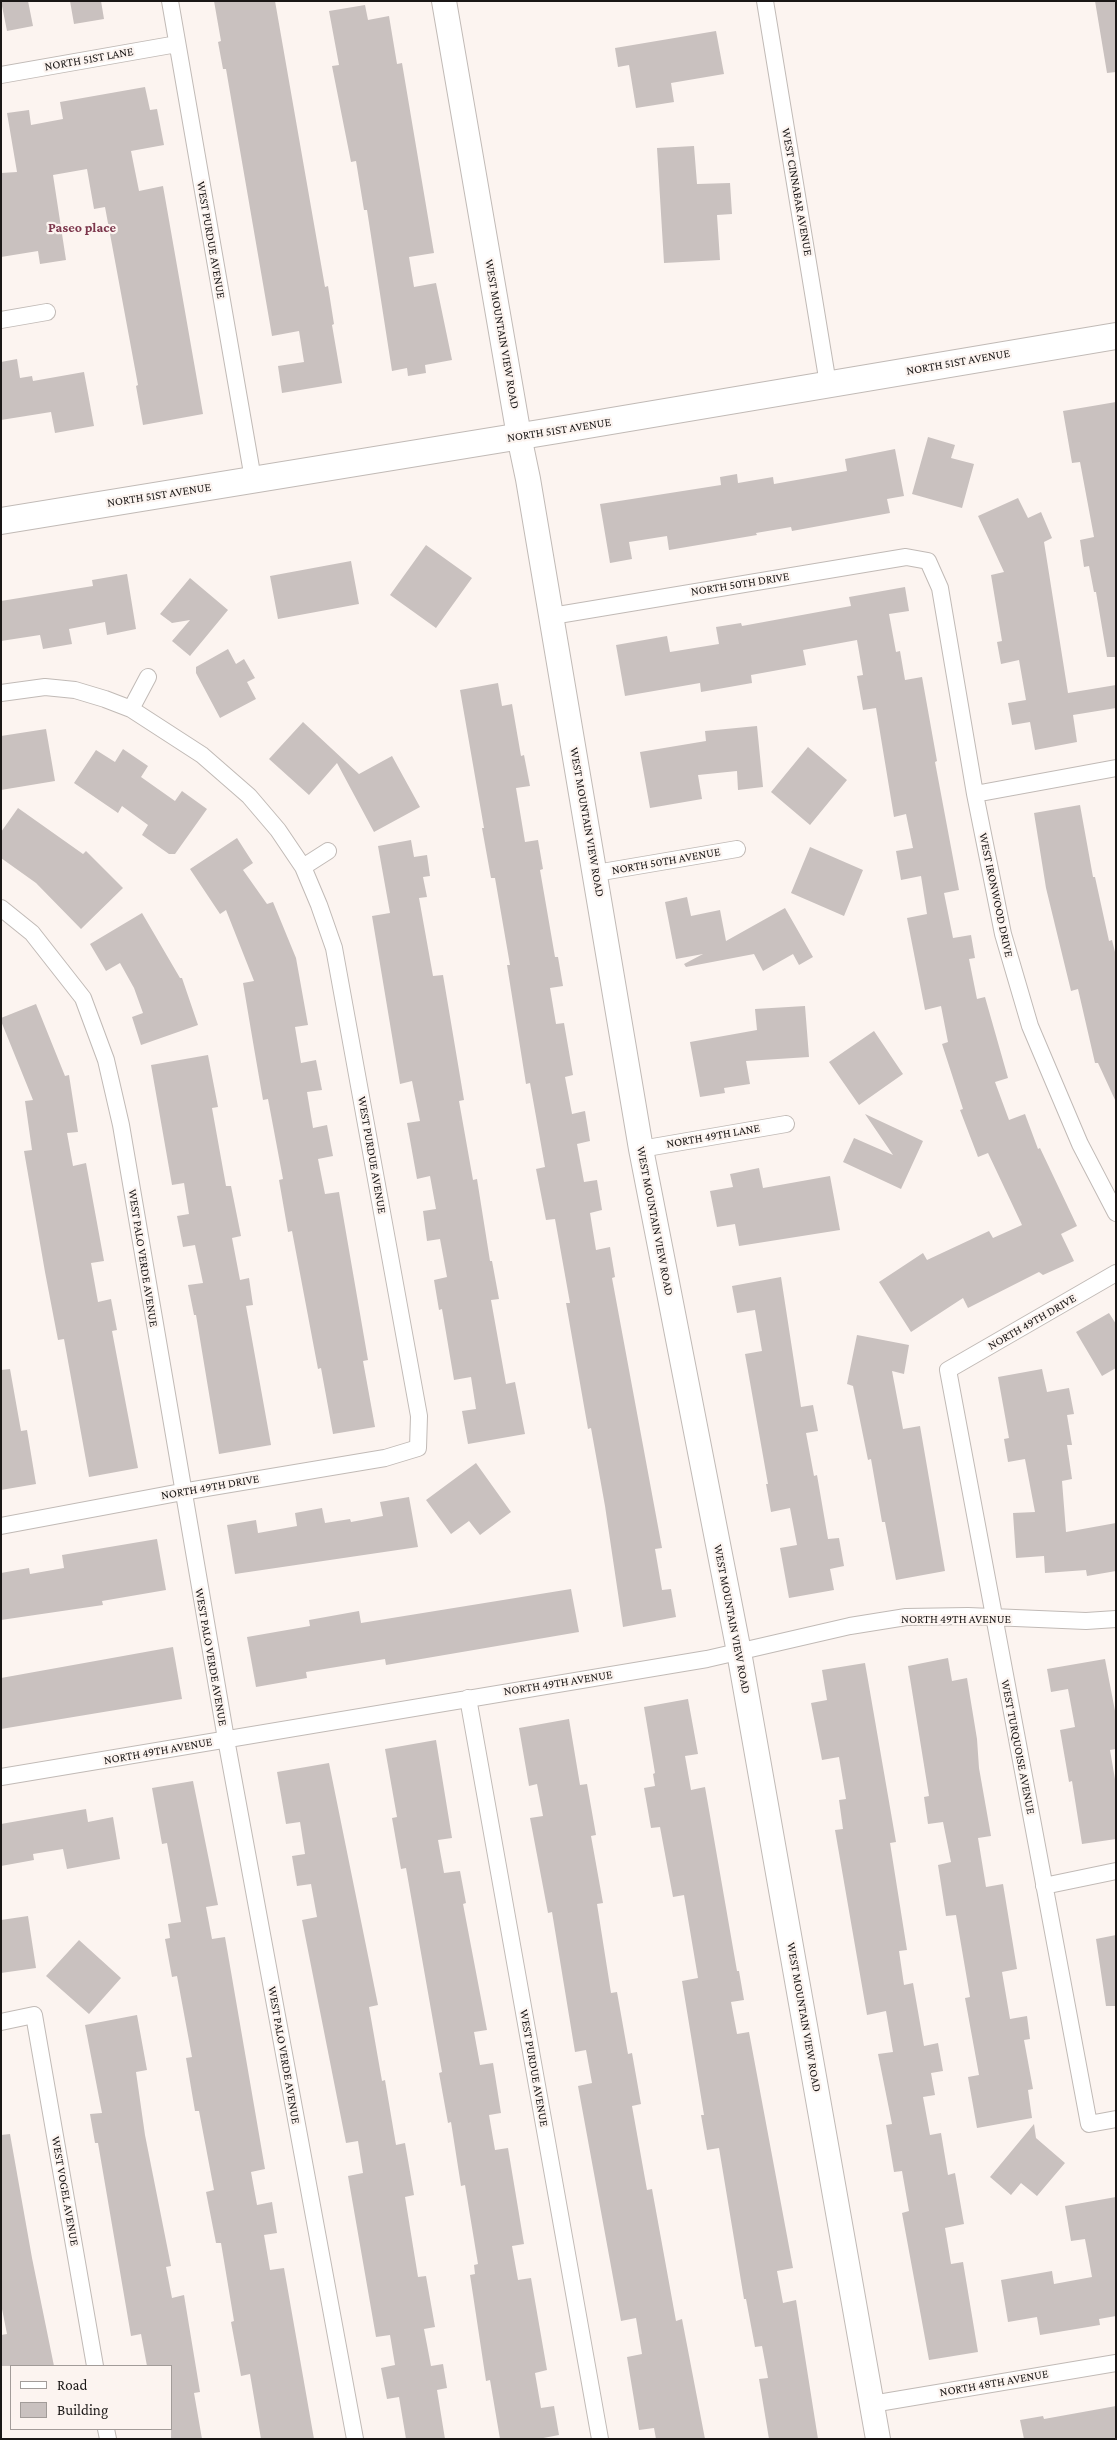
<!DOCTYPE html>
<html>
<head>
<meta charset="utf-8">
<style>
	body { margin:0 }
	#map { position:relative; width:1117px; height:2440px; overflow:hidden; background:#fcf4f0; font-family:"Crimson Pro",serif }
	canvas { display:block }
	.frame { position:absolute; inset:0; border:2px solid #1a1716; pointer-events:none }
	.legend { position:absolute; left:10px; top:2365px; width:162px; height:65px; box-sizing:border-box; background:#fcf4f0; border:1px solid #a29c99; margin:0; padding:6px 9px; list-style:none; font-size:15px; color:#1a1716 }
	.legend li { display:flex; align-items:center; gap:10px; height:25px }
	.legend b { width:25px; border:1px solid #a29c99 }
</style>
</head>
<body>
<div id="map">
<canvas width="1117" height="2440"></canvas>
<div class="frame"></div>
<ul class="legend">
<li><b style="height:6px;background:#fff"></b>Road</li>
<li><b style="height:14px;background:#c9c1bf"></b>Building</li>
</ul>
</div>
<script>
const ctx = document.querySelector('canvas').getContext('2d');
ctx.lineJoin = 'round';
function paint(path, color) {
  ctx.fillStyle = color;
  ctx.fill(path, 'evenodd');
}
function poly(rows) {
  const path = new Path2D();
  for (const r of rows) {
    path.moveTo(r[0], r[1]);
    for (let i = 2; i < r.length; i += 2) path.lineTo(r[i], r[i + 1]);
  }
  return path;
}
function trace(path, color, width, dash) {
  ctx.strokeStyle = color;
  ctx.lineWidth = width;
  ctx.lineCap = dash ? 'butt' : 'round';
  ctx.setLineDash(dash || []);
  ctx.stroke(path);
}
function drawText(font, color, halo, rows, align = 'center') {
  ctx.font = font + ' "Crimson Pro",serif';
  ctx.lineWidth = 4.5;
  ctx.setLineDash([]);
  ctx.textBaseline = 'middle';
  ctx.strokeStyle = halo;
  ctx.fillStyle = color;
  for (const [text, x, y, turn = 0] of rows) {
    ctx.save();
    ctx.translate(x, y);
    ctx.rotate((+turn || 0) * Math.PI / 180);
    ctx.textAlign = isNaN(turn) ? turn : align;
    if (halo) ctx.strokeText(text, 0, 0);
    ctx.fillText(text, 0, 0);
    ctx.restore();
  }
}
paint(poly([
	[1,1,28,1,33,26,7,31],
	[70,1,101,1,104,19,74,24],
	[214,1,275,1,325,287,328,286,334,324,332,325,342,383,282,393,278,366,304,362,299,331,272,336,226,69,223,69,218,42,221,41],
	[1095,1,1116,1,1116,72,1107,73],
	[365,5,368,20,389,16,397,64,402,63,434,253,409,257,414,287,436,283,452,360,425,365,426,373,408,376,407,368,392,371,367,210,364,210,356,161,351,162,332,66,339,65,329,11],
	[716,31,724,74,671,83,674,102,636,108,629,65,618,67,615,48],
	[145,87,150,110,157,109,164,145,131,151,139,191,163,186,203,414,143,425,136,386,138,385,105,207,94,209,87,169,53,175,66,260,40,264,38,251,1,257,1,173,17,172,7,113,29,110,31,125,63,119,60,102],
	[694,146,697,184,730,183,732,214,717,215,720,260,664,263,657,148],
	[17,359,20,378,32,376,33,381,84,372,94,426,55,433,51,412,1,420,1,362],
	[1116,402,1116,657,1107,657,1096,592,1094,592,1089,566,1084,567,1080,540,1094,537,1080,462,1072,463,1063,411],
	[928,437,955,445,951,458,974,464,962,508,912,494],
	[895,449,904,496,887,499,890,513,792,531,791,527,756,533,757,535,669,550,667,536,629,542,632,559,610,563,600,504,721,485,720,477,737,474,738,483,773,477,774,484,847,471,845,459],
	[1018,498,1028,518,1041,512,1052,538,1044,542,1068,693,1116,685,1116,708,1073,715,1077,742,1035,750,1030,722,1012,725,1008,703,1026,700,1019,660,1001,664,997,642,1002,641,991,575,1004,572,978,516],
	[426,545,472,578,436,628,390,595],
	[351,561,359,604,278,619,270,576],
	[127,574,136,629,107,635,105,622,69,629,72,644,43,649,40,635,1,641,1,601,93,586,92,580],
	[190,578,228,610,190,656,172,641,190,620,172,623,160,614],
	[905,587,909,611,889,614,896,652,900,651,905,680,922,677,937,761,935,762,959,890,944,893,953,938,971,935,975,958,969,959,977,999,985,997,1008,1078,995,1082,1009,1120,1025,1114,1038,1149,1040,1148,1077,1226,1061,1234,1074,1261,1043,1275,1039,1272,968,1308,963,1298,911,1332,879,1282,923,1253,927,1260,989,1231,993,1238,1022,1225,988,1153,978,1157,960,1110,963,1109,942,1044,948,1042,941,1006,925,1010,907,918,927,914,921,876,901,880,896,851,913,848,906,814,894,817,876,708,863,710,857,676,863,675,857,640,803,650,806,665,751,675,752,683,701,692,700,683,625,696,616,645,667,636,670,652,719,644,716,627,741,623,742,626,851,606,849,597],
	[228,649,236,664,244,659,255,678,247,682,256,699,220,718,196,673,196,667],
	[498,683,502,706,512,704,521,756,524,755,530,786,516,788,525,842,538,840,543,869,540,870,555,957,558,957,563,986,550,988,556,1024,564,1023,573,1075,565,1077,572,1114,585,1111,590,1141,577,1144,584,1182,597,1180,602,1210,590,1213,596,1250,610,1247,615,1277,612,1278,662,1548,655,1549,662,1590,671,1589,676,1617,623,1627,605,1506,591,1428,588,1429,566,1303,570,1303,555,1219,546,1220,536,1169,545,1167,530,1083,526,1084,507,965,510,965,495,878,491,878,482,828,484,828,460,690],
	[303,722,359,774,392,756,420,807,374,832,337,763,309,795,269,759],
	[757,726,763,787,738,790,737,771,698,775,702,799,650,808,640,752,706,741,705,731],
	[46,729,55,781,1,790,1,736],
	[808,747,847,780,810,825,771,792],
	[123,749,148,766,141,777,175,801,182,791,207,809,175,854,169,854,142,835,148,825,122,806,118,813,74,783,96,750,115,762],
	[1080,805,1093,877,1095,877,1109,941,1112,940,1116,956,1116,1102,1098,1063,1095,1063,1078,989,1071,991,1046,888,1034,813],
	[18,808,83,854,86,851,123,888,81,929,36,883,1,858,1,832],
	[237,838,253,863,243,870,267,904,273,902,296,958,308,1025,295,1027,301,1063,316,1060,322,1090,307,1092,313,1128,327,1125,333,1156,318,1159,325,1194,339,1192,368,1360,363,1361,375,1427,333,1434,321,1368,318,1369,292,1231,288,1232,279,1180,283,1179,268,1099,263,1100,254,1048,243,983,254,981,226,910,220,914,190,869],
	[411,840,414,857,427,855,430,876,423,877,427,897,419,898,433,976,443,975,464,1100,459,1101,473,1180,477,1179,490,1261,492,1261,499,1299,491,1300,506,1384,515,1382,525,1434,468,1444,462,1411,476,1409,471,1377,454,1380,442,1309,439,1310,434,1280,447,1277,440,1239,427,1241,423,1211,436,1209,430,1176,417,1179,407,1123,420,1121,412,1081,400,1084,372,916,390,913,378,846],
	[810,847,863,870,844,916,791,893],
	[687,897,691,916,720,910,726,941,785,908,813,957,799,965,793,954,763,971,754,954,686,967,684,964,703,954,676,959,665,902],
	[142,913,180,978,182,978,198,1025,141,1045,132,1017,143,1013,134,988,120,963,106,971,90,944],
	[36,1004,65,1076,69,1075,78,1132,67,1133,73,1166,86,1163,104,1261,91,1263,98,1302,111,1299,117,1330,112,1331,138,1468,89,1477,64,1339,58,1340,45,1272,24,1151,32,1150,25,1101,33,1100,1,1021,1,1018],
	[805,1006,809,1057,746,1061,750,1084,724,1088,725,1093,700,1097,690,1042,757,1030,755,1009],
	[874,1031,903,1074,859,1105,829,1062],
	[208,1055,218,1107,212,1108,226,1186,231,1186,241,1236,232,1238,240,1280,249,1278,253,1305,246,1306,271,1445,219,1454,196,1315,194,1315,188,1285,203,1283,195,1245,183,1247,177,1216,189,1214,184,1183,172,1185,151,1065],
	[865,1114,923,1141,901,1189,843,1162,854,1138,893,1155],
	[759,1168,763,1188,830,1176,840,1230,739,1246,735,1224,717,1227,710,1191,733,1187,730,1174],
	[781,1277,801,1407,813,1405,818,1431,806,1433,814,1476,817,1475,828,1539,839,1538,844,1566,830,1569,834,1590,789,1598,780,1548,797,1545,790,1508,771,1512,766,1484,768,1484,745,1354,762,1351,755,1310,737,1313,732,1286],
	[1109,1313,1116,1324,1116,1368,1102,1376,1076,1332],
	[857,1335,909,1345,904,1374,892,1371,903,1429,920,1426,945,1571,896,1580,885,1522,882,1522,871,1459,868,1460,853,1386,847,1384],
	[10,1369,21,1431,27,1430,36,1484,1,1490,1,1370],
	[1042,1369,1047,1392,1069,1388,1074,1414,1067,1415,1072,1445,1067,1445,1072,1479,1062,1481,1066,1532,1116,1523,1116,1571,1087,1576,1086,1570,1045,1573,1044,1556,1016,1558,1013,1513,1035,1512,1025,1459,1008,1462,1004,1439,1009,1438,998,1377],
	[476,1463,511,1512,480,1535,469,1521,451,1534,426,1500],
	[409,1497,418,1547,235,1574,227,1525,256,1520,258,1533,297,1526,295,1513,322,1508,325,1523,350,1519,351,1522,383,1516,380,1502],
	[157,1539,166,1590,102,1601,103,1605,1,1620,1,1573,29,1568,30,1574,64,1568,62,1555],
	[571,1589,579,1632,386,1665,385,1659,306,1672,307,1678,256,1687,247,1637,310,1626,309,1620,359,1611,361,1623],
	[173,1647,182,1699,1,1729,1,1678],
	[948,1658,952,1681,967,1678,977,1739,979,1768,991,1836,978,1838,986,1887,1003,1884,1017,1969,1002,1972,1010,2019,1027,2016,1030,2039,1024,2040,1033,2089,1028,2090,1032,2118,977,2128,968,2077,979,2075,965,1998,970,1997,956,1915,946,1916,938,1865,951,1862,943,1822,928,1824,924,1797,929,1796,908,1666],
	[1105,1659,1116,1716,1116,1749,1110,1750,1116,1785,1116,1839,1082,1844,1072,1781,1069,1782,1060,1730,1075,1727,1068,1689,1051,1692,1047,1669],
	[865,1663,896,1842,890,1843,907,1950,899,1951,904,1985,913,1983,924,2046,938,2043,943,2071,931,2073,935,2095,923,2097,930,2135,941,2133,948,2175,955,2173,964,2224,945,2228,951,2264,963,2262,978,2352,929,2360,902,2213,909,2211,902,2171,894,2172,886,2125,892,2124,878,2054,893,2052,886,2011,867,2015,835,1830,843,1829,839,1800,846,1799,839,1757,822,1760,811,1703,827,1700,822,1670],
	[688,1699,698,1754,685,1756,691,1790,705,1787,737,1971,739,1971,744,2000,731,2002,737,2034,749,2032,793,2268,777,2271,783,2303,796,2300,818,2439,769,2439,759,2379,768,2378,762,2346,755,2347,746,2299,744,2299,719,2148,707,2150,701,2115,704,2115,682,1981,698,1978,684,1895,673,1897,660,1827,651,1828,644,1788,655,1786,653,1774,655,1773,644,1707],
	[569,1719,580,1785,587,1784,596,1835,591,1836,603,1903,597,1904,611,1993,617,1992,628,2054,632,2053,641,2104,632,2106,647,2190,652,2189,676,2321,682,2319,705,2439,656,2439,654,2428,639,2430,627,2357,642,2354,636,2318,621,2321,578,2086,592,2083,586,2050,575,2052,552,1912,548,1913,530,1818,543,1816,537,1784,529,1786,519,1728],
	[436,1740,452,1838,438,1840,444,1873,460,1871,466,1903,463,1904,487,2030,474,2032,480,2065,493,2063,501,2113,489,2115,495,2150,508,2148,524,2244,512,2246,518,2280,531,2278,547,2370,535,2373,541,2408,554,2406,559,2435,538,2439,500,2439,490,2380,486,2381,470,2275,475,2274,474,2265,478,2264,465,2185,461,2186,451,2122,448,2123,439,2073,442,2072,406,1868,401,1869,392,1818,397,1817,385,1749],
	[329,1763,378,2005,369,2007,382,2081,385,2080,396,2145,405,2143,414,2195,405,2197,418,2277,426,2276,435,2327,424,2329,431,2366,443,2364,447,2388,437,2390,445,2439,406,2439,399,2397,387,2399,381,2368,395,2365,390,2335,376,2337,348,2176,363,2173,358,2141,346,2143,302,1920,317,1917,311,1884,297,1886,292,1856,305,1854,300,1822,286,1824,277,1772],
	[193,1781,218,1905,206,1907,212,1939,225,1937,265,2169,251,2172,257,2205,272,2202,277,2233,264,2235,270,2270,284,2268,314,2439,261,2439,250,2374,241,2376,231,2322,234,2321,221,2243,216,2243,206,2192,214,2190,199,2111,195,2111,186,2058,192,2057,177,1976,172,1977,165,1939,170,1938,168,1924,181,1922,167,1843,162,1844,152,1788],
	[86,1809,88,1822,113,1817,120,1859,67,1869,63,1849,33,1854,34,1860,1,1866,1,1824],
	[28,1916,36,1968,1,1973,1,1920],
	[1116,1935,1116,2006,1106,2006,1096,1939],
	[79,1940,121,1978,89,2014,46,1976],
	[137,2015,147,2070,136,2072,145,2135,171,2266,166,2267,172,2298,184,2295,200,2392,194,2393,202,2439,171,2439,171,2366,147,2366,141,2334,131,2336,98,2143,95,2143,90,2114,102,2113,85,2025],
	[1034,2124,1036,2138,1065,2163,1037,2196,1021,2183,1011,2195,990,2177],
	[10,2134,32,2258,54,2366,1,2366,1,2335,7,2334,1,2304,1,2135],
	[1116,2197,1116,2316,1099,2319,1100,2325,1040,2335,1037,2317,1008,2322,1001,2280,1052,2271,1054,2284,1092,2277,1085,2239,1071,2241,1065,2206],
	[1116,2406,1116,2439,1024,2439,1020,2420,1043,2416,1044,2419]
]), '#c9c1bf');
const street = poly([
	[170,1,253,479],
	[765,1,828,384],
	[1,75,177,44],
	[1,320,47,312],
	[552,616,906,557,928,561,940,588,975,794,1003,934,1030,1026,1080,1144,1116,1213],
	[1,693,45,687,75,690,105,699,131,709,202,755,249,796,278,830,303,867,319,905,334,948,419,1416,418,1448,385,1458,182,1492,1,1526],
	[131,709,148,677],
	[975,794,1116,768],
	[303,867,328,851],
	[596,873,737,849],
	[1,908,32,933,83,998,106,1060,121,1125,226,1739,355,2439],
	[641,1149,786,1124],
	[1116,1273,948,1370,1089,2124,1116,2119],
	[468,1698,600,2439],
	[1,1777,707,1659,850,1626,906,1617,968,1616,1086,1621,1116,1619],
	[1044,1886,1116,1871],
	[1,2022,34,2015,95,2366],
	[872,2404,1116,2363],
	[106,2429,108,2439]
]);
const secondary = poly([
	[444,1,519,436,528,479,641,1149,739,1652,878,2439]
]);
const primary = poly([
	[1,521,558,430,1116,336]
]);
trace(street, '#c1bab6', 18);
trace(secondary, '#c1bab6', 26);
trace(primary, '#c1bab6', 28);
trace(street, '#fff', 16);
trace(secondary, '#fff', 24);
trace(primary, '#fff', 26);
drawText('12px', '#1a1716', '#fcf4f0', [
	["NORTH 51ST LANE",89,59,-10],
	["WEST CINNABAR AVENUE",797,192,80],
	["WEST PURDUE AVENUE",211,240,80],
	["WEST MOUNTAIN VIEW ROAD",502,334,80],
	["NORTH 51ST AVENUE",958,362,-10],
	["NORTH 51ST AVENUE",559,430,-9],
	["NORTH 51ST AVENUE",159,495,-9],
	["NORTH 50TH DRIVE",740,584,-9],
	["WEST MOUNTAIN VIEW ROAD",587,822,80],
	["NORTH 50TH AVENUE",666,861,-10],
	["WEST IRONWOOD DRIVE",996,895,78],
	["NORTH 49TH LANE",713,1136,-10],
	["WEST PURDUE AVENUE",372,1155,80],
	["WEST MOUNTAIN VIEW ROAD",655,1221,79],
	["WEST PALO VERDE AVENUE",143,1258,81],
	["NORTH 49TH DRIVE",1032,1322,-30],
	["NORTH 49TH DRIVE",210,1487,-10],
	["WEST MOUNTAIN VIEW ROAD",732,1619,79],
	["NORTH 49TH AVENUE",956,1619],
	["WEST PALO VERDE AVENUE",211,1657,80],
	["NORTH 49TH AVENUE",558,1683,-9],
	["WEST TURQUOISE AVENUE",1018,1747,79],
	["NORTH 49TH AVENUE",158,1751,-10],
	["WEST MOUNTAIN VIEW ROAD",804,2017,80],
	["WEST PALO VERDE AVENUE",284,2055,80],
	["WEST PURDUE AVENUE",534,2068,80],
	["WEST VOGEL AVENUE",65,2191,80],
	["NORTH 48TH AVENUE",994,2383,-10]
]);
drawText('bold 14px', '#7c364c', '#fcf4f0', [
	["Paseo place",82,228]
]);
</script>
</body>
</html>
